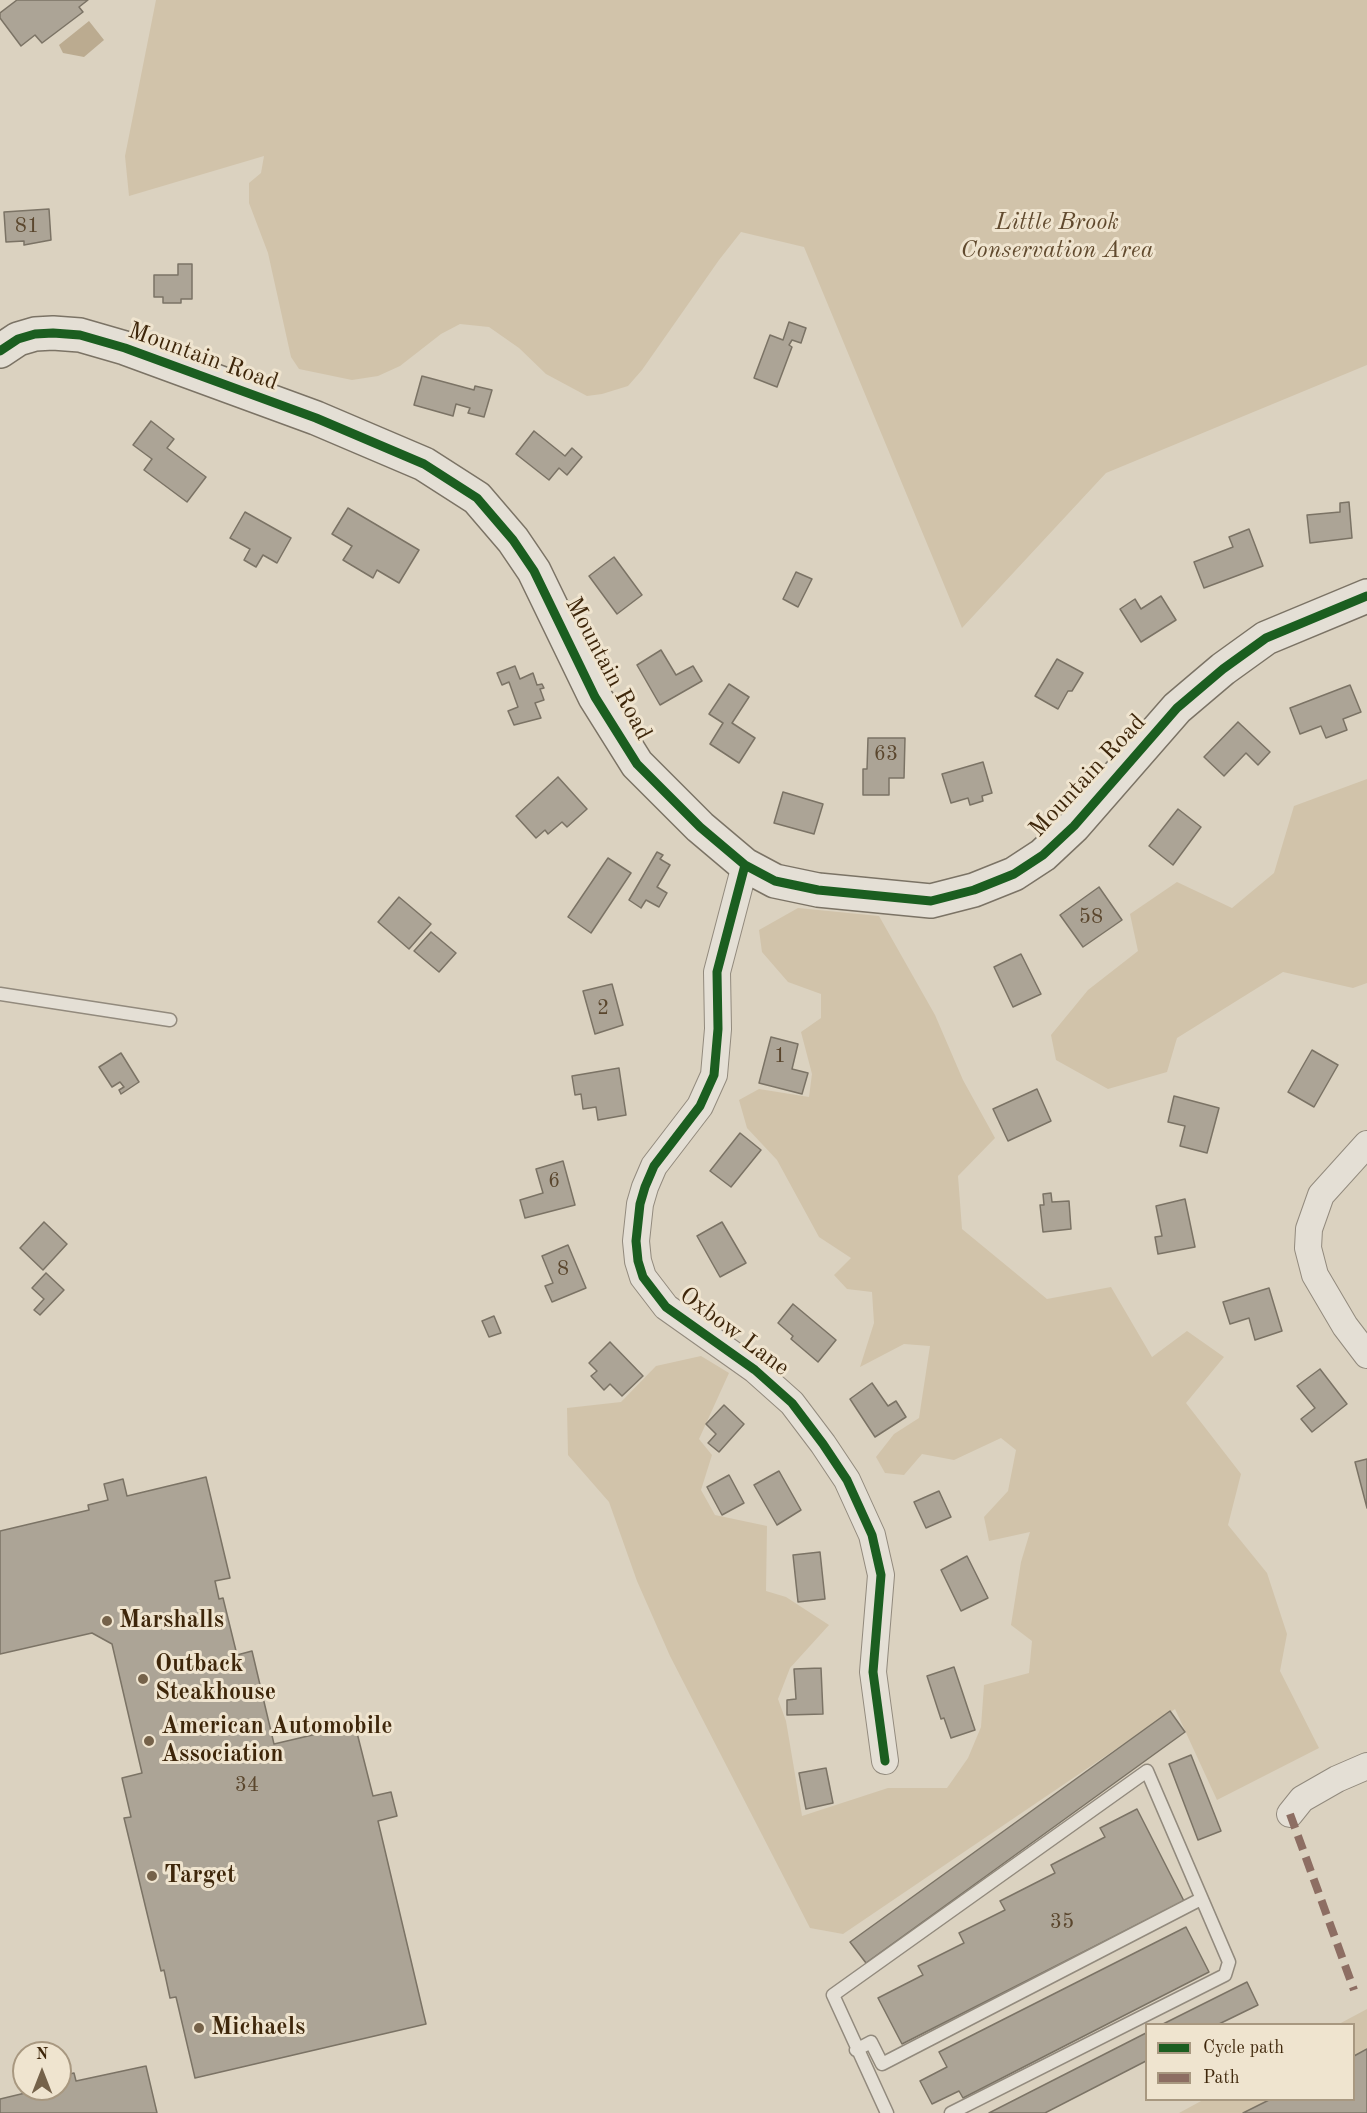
<!DOCTYPE html>
<html>
<head>
<meta charset="utf-8">
<style>
	body { margin:0 }
	#map { position:relative; width:1367px; height:2113px; overflow:hidden; background:#dbd2c0; font-family:"Old Standard TT",serif }
	canvas { display:block }
	.legend { position:absolute; left:1145px; top:2023px; width:210px; height:78px; box-sizing:border-box; background:#efe4cf; border:2px solid #a89880; margin:0; padding:8px 10px; list-style:none; font-size:18px; color:#3e260a }
	.legend li { display:flex; align-items:center; gap:12px; height:30px }
	.legend b { width:30px; border:2px solid #a89880 }
	.north { position:absolute; left:12px; top:2041px; width:60px; height:60px; box-sizing:border-box; background:#efe4cf; border:2px solid #a89880; border-radius:50%; rotate:0deg; font-size:16px; font-weight:700; line-height:24px; text-align:center; color:#3e260a }
	.north::after { content:''; display:block; margin:auto; width:21px; height:27px; background:#75624a; clip-path:polygon(50% 0,100% 100%,50% 72%,0 100%) }
</style>
</head>
<body>
<div id="map">
<canvas width="1367" height="2113"></canvas>
<ul class="legend">
<li><b style="height:8px;background:#1b5e20"></b>Cycle path</li>
<li><b style="height:8px;background:#8d6e63"></b>Path</li>
</ul>
<div class="north">N</div>
</div>
<script>
const ctx = document.querySelector('canvas').getContext('2d');
ctx.lineJoin = 'round';
function paint(path, color) {
  ctx.fillStyle = color;
  ctx.fill(path, 'evenodd');
}
function poly(rows) {
  const path = new Path2D();
  for (const r of rows) {
    path.moveTo(r[0], r[1]);
    for (let i = 2; i < r.length; i += 2) path.lineTo(r[i], r[i + 1]);
  }
  return path;
}
function trace(path, color, width, dash) {
  ctx.strokeStyle = color;
  ctx.lineWidth = width;
  ctx.lineCap = dash ? 'butt' : 'round';
  ctx.setLineDash(dash || []);
  ctx.stroke(path);
}
function drawText(font, color, halo, rows, align = 'center') {
  ctx.font = font + ' "Old Standard TT",serif';
  ctx.lineWidth = 6;
  ctx.setLineDash([]);
  ctx.textBaseline = 'middle';
  ctx.strokeStyle = halo;
  ctx.fillStyle = color;
  for (const [text, x, y, turn = 0] of rows) {
    ctx.save();
    ctx.translate(x, y);
    ctx.rotate((+turn || 0) * Math.PI / 180);
    ctx.textAlign = isNaN(turn) ? turn : align;
    if (halo) ctx.strokeText(text, 0, 0);
    ctx.fillText(text, 0, 0);
    ctx.restore();
  }
}
paint(poly([
	[156,0,1367,0,1367,365,1106,473,962,628,804,247,741,232,719,260,642,370,628,386,602,394,587,396,546,374,519,348,489,327,460,324,441,334,400,366,378,376,352,380,299,369,291,357,268,253,249,203,249,183,261,173,264,156,129,196,125,156],
	[1367,779,1367,983,1353,988,1283,972,1177,1038,1167,1072,1108,1089,1056,1060,1051,1035,1088,990,1138,951,1130,914,1177,882,1232,908,1274,873,1294,806],
	[798,908,879,916,935,1015,963,1080,995,1138,958,1176,962,1229,1047,1299,1111,1287,1152,1357,1187,1331,1224,1357,1186,1403,1241,1474,1228,1525,1267,1573,1287,1634,1280,1671,1319,1748,1217,1800,1175,1709,843,1934,810,1928,670,1656,637,1581,609,1502,568,1455,567,1408,621,1402,656,1366,701,1356,729,1373,699,1439,712,1455,701,1490,715,1515,767,1526,766,1591,786,1597,829,1625,790,1668,778,1699,786,1721,802,1816,888,1788,947,1788,968,1758,981,1727,984,1685,1029,1673,1032,1641,1011,1625,1021,1562,1030,1532,989,1541,984,1517,1008,1491,1016,1450,1001,1438,954,1460,922,1454,904,1475,885,1473,876,1457,894,1434,919,1418,930,1346,904,1344,860,1367,874,1323,872,1292,847,1289,834,1275,851,1258,819,1237,777,1160,747,1128,739,1100,759,1089,809,1097,812,1074,801,1032,821,1018,821,994,788,982,762,952,759,930],
	[1367,2009,1367,2113,1179,2113,1203,2100,1354,2100,1354,2024,1339,2024]
]), '#d1c3aa');
paint(poly([
	[89,21,104,40,84,57,63,53,59,45]
]), '#bbab90');
const building = poly([
	[17,0,88,0,79,7,83,12,42,43,35,35,21,46,0,18,0,13,17,0],
	[49,209,51,240,24,245,24,241,6,242,4,212,49,209],
	[178,264,192,264,192,299,181,299,181,303,163,303,163,297,154,297,154,275,178,275,178,264],
	[789,322,806,328,801,343,792,340,789,345,792,347,777,387,754,378,770,335,783,340,789,322],
	[422,376,474,390,475,386,492,390,484,417,468,413,470,408,456,404,453,416,414,405,422,376],
	[151,421,174,439,167,448,206,477,187,502,144,470,152,459,133,445,151,421],
	[534,431,565,456,572,448,582,457,567,475,559,468,549,480,516,454,534,431],
	[1349,502,1352,538,1310,543,1307,515,1340,512,1340,503,1349,502],
	[348,508,419,550,399,583,377,570,373,578,343,560,352,546,332,534,348,508],
	[245,512,291,538,277,563,263,555,256,567,244,560,250,549,230,538,245,512],
	[1249,529,1263,566,1204,588,1194,562,1233,547,1229,537,1249,529],
	[614,557,642,595,617,614,589,576,614,557],
	[796,572,812,579,798,607,783,599,796,572],
	[1161,596,1176,620,1141,642,1120,609,1135,599,1141,609,1161,596],
	[661,650,676,675,693,666,702,681,660,705,637,665,661,650],
	[1057,659,1083,673,1072,691,1068,691,1058,709,1035,696,1057,659],
	[515,666,520,679,533,673,537,685,542,684,544,688,540,689,544,700,535,703,541,718,514,725,508,711,518,707,509,682,502,685,497,673,515,666],
	[729,684,749,697,732,723,755,738,739,763,710,744,723,723,709,714,729,684],
	[1350,685,1361,712,1343,719,1347,730,1326,738,1321,726,1300,734,1290,708,1350,685],
	[1238,722,1270,752,1258,765,1246,753,1224,776,1204,757,1238,722],
	[868,738,905,738,904,778,889,778,889,795,863,795,863,769,867,769,868,738],
	[983,762,992,793,982,796,983,801,970,805,968,798,951,803,942,774,983,762],
	[558,777,587,809,567,827,562,822,548,834,545,830,536,838,516,816,558,777],
	[783,792,823,804,814,834,774,823,783,792],
	[1178,809,1201,827,1173,865,1149,846,1178,809],
	[657,852,663,855,660,859,670,865,657,887,667,893,659,907,646,900,641,908,629,900,657,852],
	[608,858,631,873,591,933,568,917,608,858],
	[1099,887,1122,920,1083,947,1060,915,1099,887],
	[399,897,431,924,409,949,378,922,399,897],
	[431,932,456,953,439,972,414,951,431,932],
	[1021,954,1041,994,1013,1007,994,967,1021,954],
	[612,984,623,1025,595,1034,583,991,612,984],
	[771,1037,798,1044,792,1069,808,1073,802,1094,759,1083,771,1037],
	[1312,1050,1338,1065,1314,1107,1288,1092,1312,1050],
	[121,1053,139,1082,121,1094,119,1090,124,1087,120,1082,112,1087,99,1067,121,1053],
	[619,1068,626,1115,598,1120,596,1107,583,1109,581,1094,575,1095,572,1076,619,1068],
	[1037,1089,1051,1121,1008,1141,993,1109,1037,1089],
	[1174,1096,1219,1108,1207,1153,1180,1146,1185,1126,1168,1122,1174,1096],
	[740,1133,761,1150,731,1187,710,1171,740,1133],
	[563,1161,575,1205,525,1218,520,1200,543,1193,536,1169,563,1161],
	[1051,1193,1052,1202,1069,1201,1071,1229,1043,1232,1040,1205,1044,1205,1043,1194,1051,1193],
	[1185,1199,1195,1247,1158,1254,1155,1237,1162,1236,1156,1206,1185,1199],
	[44,1222,67,1244,43,1270,20,1248,44,1222],
	[722,1222,746,1263,720,1277,697,1236,722,1222],
	[568,1245,586,1288,552,1302,545,1286,553,1283,542,1256,568,1245],
	[46,1273,64,1290,40,1315,34,1310,44,1299,32,1288,46,1273],
	[1269,1288,1282,1331,1255,1340,1249,1318,1230,1324,1223,1302,1269,1288],
	[793,1304,836,1340,818,1362,791,1339,793,1336,778,1323,793,1304],
	[494,1316,501,1333,489,1337,482,1321,494,1316],
	[610,1342,643,1376,622,1396,610,1384,604,1390,591,1376,597,1371,589,1363,610,1342],
	[1320,1369,1347,1404,1312,1432,1301,1419,1315,1408,1297,1386,1320,1369],
	[872,1383,888,1406,896,1401,906,1417,875,1437,850,1399,872,1383],
	[724,1405,744,1424,719,1452,708,1443,716,1434,706,1424,724,1405],
	[1367,1459,1367,1508,1355,1462,1367,1459],
	[779,1471,801,1510,777,1525,754,1485,779,1471],
	[729,1475,744,1503,722,1515,707,1487,729,1475],
	[206,1477,230,1578,215,1581,219,1599,223,1598,237,1655,252,1651,274,1744,355,1725,373,1796,391,1792,397,1816,378,1821,426,2024,195,2078,176,1997,170,1998,164,1970,161,1971,124,1818,131,1817,122,1778,142,1773,112,1644,92,1633,0,1654,0,1531,89,1510,88,1505,108,1500,104,1484,123,1479,127,1496,206,1477],
	[939,1491,951,1517,926,1528,914,1502,939,1491],
	[820,1552,825,1599,798,1602,793,1555,820,1552],
	[967,1556,988,1598,961,1611,941,1570,967,1556],
	[954,1667,975,1730,951,1738,944,1718,941,1719,927,1676,954,1667],
	[821,1668,823,1714,787,1715,787,1700,796,1699,794,1669,821,1668],
	[1170,1711,1185,1732,866,1963,850,1942,1170,1711],
	[1191,1755,1221,1831,1198,1840,1169,1764,1191,1755],
	[826,1768,833,1803,806,1809,799,1773,826,1768],
	[1137,1809,1184,1901,902,2044,878,1998,923,1975,918,1966,964,1943,959,1933,1005,1910,1000,1901,1055,1873,1051,1865,1105,1837,1100,1828,1137,1809],
	[1186,1927,1209,1972,963,2098,959,2091,932,2104,920,2081,947,2067,939,2052,1186,1927],
	[1247,1982,1258,2005,1219,2024,1163,2024,1247,1982],
	[1146,2033,1146,2061,1045,2113,989,2113,1146,2033],
	[1367,2049,1367,2113,1243,2113,1269,2100,1354,2100,1354,2056,1367,2049],
	[146,2066,157,2113,0,2113,0,2099,42,2089,60,2089,60,2076,74,2073,76,2081,146,2066]
]);
paint(building, '#aca496');
trace(building, '#7b7365', 1.5);
const lane = poly([
	[0,994,170,1020],
	[856,2050,871,2042,882,2064,1201,1899],
	[887,2113,833,1995,1147,1771,1229,1962,1225,1975,951,2113]
]);
const street = poly([
	[745,865,717,972,718,1029,714,1075,700,1106,654,1166,645,1187,640,1204,636,1241,638,1261,643,1277,666,1307,755,1370,792,1403,823,1444,847,1480,872,1535,881,1575,873,1672,885,1761],
	[1367,1144,1321,1195,1309,1229,1308,1248,1315,1275,1345,1326,1367,1355],
	[1290,1814,1302,1799,1337,1779,1367,1766]
]);
const secondary = poly([
	[0,351,18,339,35,334,53,333,80,335,125,348,316,418,424,464,477,498,513,540,534,571,595,697,637,764,700,827,745,865,775,881,818,890,931,901,974,890,1014,874,1043,855,1074,826,1177,708,1223,669,1266,638,1367,596]
]);
trace(lane, '#928a7d', 15);
trace(street, '#928a7d', 28);
trace(secondary, '#7b7365', 36);
trace(lane, '#e4dfd5', 12);
trace(street, '#e4dfd5', 26);
trace(secondary, '#e4dfd5', 33);
trace(poly([
	[1290,1814,1354,1990]
]), '#8d6e63', 8, [15, 8]);
trace(poly([
	[0,351,18,339,35,334,53,333,80,335,125,348,316,418,424,464,477,498,513,540,534,571,595,697,637,764,700,827,745,865,775,881,818,890,931,901,974,890,1014,874,1043,855,1074,826,1177,708,1223,669,1266,638,1367,596],
	[745,865,717,972,718,1029,714,1075,700,1106,654,1166,645,1187,640,1204,636,1241,638,1261,643,1277,666,1307,755,1370,792,1403,823,1444,847,1480,872,1535,881,1575,873,1672,885,1761]
]), '#1b5e20', 9);
for (const [x, y, r, color] of [
	[107,1621,6,"#75624a"],
	[143,1679,6,"#75624a"],
	[149,1741,6,"#75624a"],
	[152,1876,6,"#75624a"],
	[199,2028,6,"#75624a"]
]) {
  const dot = new Path2D();
  dot.arc(x, y, r, 0, 2 * Math.PI);
  ctx.fillStyle = color;
  ctx.fill(dot);
  trace(dot, '#efe4cf', 2);
}
drawText('21px', '#5a462d', null, [
	["81",27,226],
	["63",886,754],
	["58",1091,917],
	["2",603,1008],
	["1",780,1056],
	["6",554,1181],
	["8",563,1269],
	["34",247,1785],
	["35",1062,1922]
]);
drawText('italic 24px', '#614a2e', '#efe4cf', [
	["Little Brook",1057,223],
	["Conservation Area",1057,251]
]);
drawText('24px', '#3e260a', '#efe4cf', [
	["Mountain Road",203,357,20],
	["Mountain Road",608,669,62],
	["Mountain Road",1088,776,-47],
	["Oxbow Lane",734,1332,37]
]);
drawText('bold 24px', '#3e260a', '#efe4cf', [
	["Marshalls",119,1621],
	["Outback",155,1665],
	["Steakhouse",155,1693],
	["American Automobile",161,1727],
	["Association",161,1755],
	["Target",164,1876],
	["Michaels",211,2028]
], 'left');
</script>
</body>
</html>
